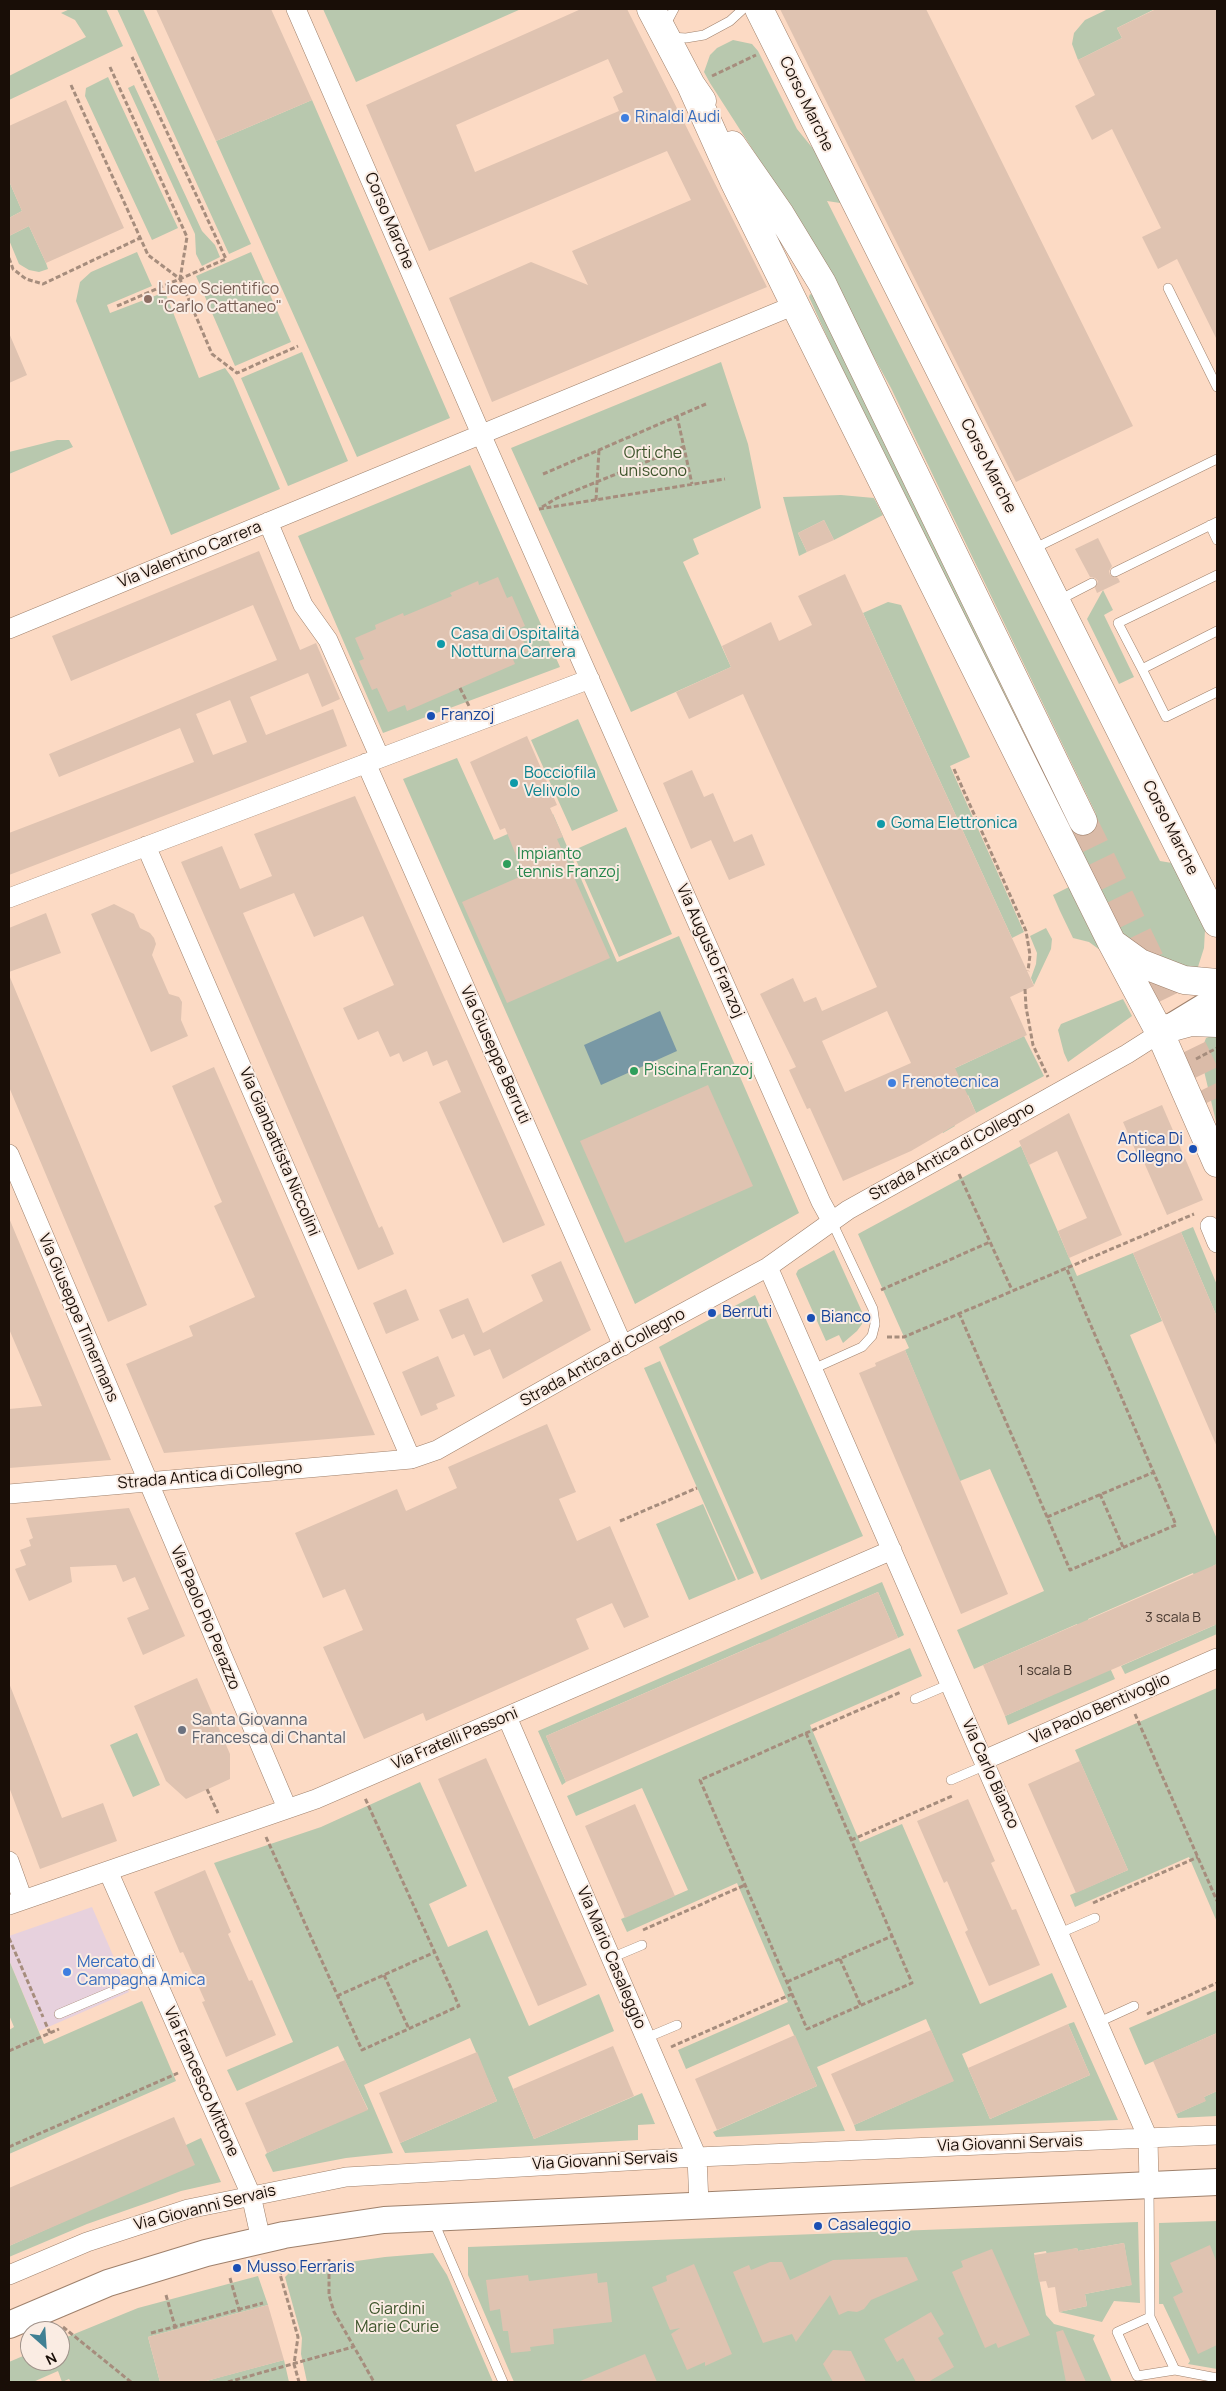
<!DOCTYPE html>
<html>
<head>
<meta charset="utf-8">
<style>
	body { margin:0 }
	#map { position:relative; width:1226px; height:2391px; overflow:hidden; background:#fcdac4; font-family:Manrope,sans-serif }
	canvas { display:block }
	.frame { position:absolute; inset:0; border:10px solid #190e07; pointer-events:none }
	.north { position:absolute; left:20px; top:2321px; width:50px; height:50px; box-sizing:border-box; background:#faece3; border:1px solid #a0938b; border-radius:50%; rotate:154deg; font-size:14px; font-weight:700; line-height:20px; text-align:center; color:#190e07 }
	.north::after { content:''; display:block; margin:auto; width:18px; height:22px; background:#408093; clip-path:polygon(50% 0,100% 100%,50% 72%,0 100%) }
</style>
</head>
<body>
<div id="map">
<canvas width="1226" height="2391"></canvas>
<div class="frame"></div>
<div class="north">N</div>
</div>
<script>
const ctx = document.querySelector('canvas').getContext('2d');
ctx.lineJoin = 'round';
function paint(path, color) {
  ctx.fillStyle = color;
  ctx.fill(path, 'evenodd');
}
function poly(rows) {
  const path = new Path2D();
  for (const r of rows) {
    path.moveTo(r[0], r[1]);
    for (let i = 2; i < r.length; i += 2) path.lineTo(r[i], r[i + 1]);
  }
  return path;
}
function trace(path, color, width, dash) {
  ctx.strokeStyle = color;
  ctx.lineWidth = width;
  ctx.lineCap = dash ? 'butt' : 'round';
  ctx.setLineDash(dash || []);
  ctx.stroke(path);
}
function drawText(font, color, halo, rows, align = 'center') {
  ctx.font = font + ' Manrope,sans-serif';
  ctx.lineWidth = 4;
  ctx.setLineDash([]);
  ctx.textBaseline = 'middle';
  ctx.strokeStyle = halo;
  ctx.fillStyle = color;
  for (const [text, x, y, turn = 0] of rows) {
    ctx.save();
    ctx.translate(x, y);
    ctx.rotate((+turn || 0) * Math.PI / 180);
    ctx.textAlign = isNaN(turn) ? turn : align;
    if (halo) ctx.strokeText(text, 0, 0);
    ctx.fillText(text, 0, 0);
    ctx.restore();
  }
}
paint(poly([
	[92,1907,129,1992,39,2031,9,1960,9,1936]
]), '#e7d1dd');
paint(poly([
	[70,9,106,9,123,46,9,100,9,76,86,37,75,20,61,13],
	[117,9,143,9,251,244,229,254],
	[323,9,521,9,356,82],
	[1108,9,1153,10,1117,28,1122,38,1078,60,1072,44,1074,33,1085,20],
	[733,40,752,44,758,51,797,129,819,156,847,204,827,201,1160,861,1178,864,1201,909,1205,930,1204,948,1197,970,1182,972,1118,935,858,405,809,297,810,294,815,296,860,385,864,401,1070,828,1096,814,891,388,798,220,710,83,704,72,710,55,717,48],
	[108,77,178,228,152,240,85,96,86,88],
	[134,85,202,231,215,245,220,257,202,266,196,254,195,234,128,88],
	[312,100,450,418,357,457,216,141],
	[9,181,22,211,9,218],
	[29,226,46,263,48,269,39,272,29,270,19,264,9,240,9,236],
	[137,252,152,286,107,305,110,313,165,292,199,378,225,368,233,379,280,489,171,535,76,301,80,282,91,272],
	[251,252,291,342,235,366,196,276],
	[302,352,348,461,288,486,241,378],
	[721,362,748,444,761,508,693,539,699,554,683,562,731,667,631,712,511,448],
	[57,440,69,440,73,447,9,474,9,452],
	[470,465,560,667,383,733,298,536],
	[841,495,874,498,883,515,834,540,824,520,798,533,807,552,799,556,783,497],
	[1103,590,1113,610,1104,615,1134,677,1119,684,1087,619],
	[888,602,901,605,970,757,950,766,1024,932,1012,938,863,613],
	[578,719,618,811,572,831,531,740],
	[457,758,494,840,553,814,617,962,679,936,799,1213,635,1304,403,779],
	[626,827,672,934,619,957,572,851],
	[1069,887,1100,950,1089,942,1073,938,1060,911,1053,895],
	[1046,928,1052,939,1051,949,1034,985,1031,978,1036,964,1037,953,1030,936],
	[1123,999,1132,1016,1068,1062,1064,1053,1058,1030,1061,1024],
	[1217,1034,1217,1126,1200,1054,1206,1038],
	[1024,1036,1044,1076,976,1113,968,1095,945,1106,955,1126,943,1133,921,1084],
	[1021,1146,1077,1276,1133,1253,1162,1321,1130,1335,1217,1539,1217,1564,1213,1566,1217,1576,1217,1634,1125,1674,1121,1666,1215,1625,1193,1573,1088,1619,1115,1679,1008,1725,1005,1716,1099,1674,1077,1624,974,1669,957,1630,1044,1591,990,1469,960,1481,957,1476,905,1350,909,1348,858,1234],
	[1193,1227,1217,1285,1217,1317,1181,1232],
	[834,1250,863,1314,862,1324,857,1331,843,1343,839,1335,826,1341,796,1274,798,1270],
	[755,1295,863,1536,761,1580,659,1347],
	[660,1361,754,1573,738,1580,644,1368],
	[703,1504,736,1580,689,1600,656,1524],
	[882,1582,904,1635,898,1638,878,1592,779,1635,770,1666,760,1643,546,1736,566,1782,562,1785,538,1731],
	[910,1648,922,1676,810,1725,860,1842,902,1824,980,2004,1052,1973,1067,2007,962,2054,990,2119,1090,2075,1068,2024,1074,2022,1118,2120,856,2131,854,2125,953,2081,926,2019,817,2067,845,2131,716,2137,713,2132,817,2086,789,2024,686,2069,678,2050,788,2002,737,1883,627,1932,621,1919,688,1890,642,1788,576,1816,567,1796],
	[1217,1688,1217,1922,1189,1857,1075,1907,1070,1895,1128,1870,1075,1750],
	[137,1733,160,1785,133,1797,110,1745],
	[420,1782,467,1886,429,1904,448,1947,487,1930,529,2026,599,1994,614,2031,508,2077,534,2139,642,2093,655,2124,638,2125,638,2140,405,2153,400,2143,497,2101,470,2038,364,2085,393,2153,346,2158,273,2172,265,2155,267,2153,368,2109,338,2046,237,2091,227,2070,293,2042,214,1863,321,1827],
	[9,1960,44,2044,142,2001,176,2081,9,2154,9,2030,14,2027,9,2015],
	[1217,1990,1217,2033,1145,2065,1129,2028],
	[1217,2091,1217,2116,1178,2118,1176,2114,1205,2101,1204,2097],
	[201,2138,221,2182,181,2191,87,2224,9,2257,9,2246,78,2215,186,2145],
	[1217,2221,1217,2369,1188,2364,1190,2361,1163,2304,1159,2304,1159,2223],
	[1138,2222,1140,2303,1114,2301,1102,2322,1059,2312,1087,2306,1085,2294,1131,2285,1124,2243,1078,2251,1077,2248,1047,2255,1046,2251,1034,2253,1046,2315,1054,2324,1095,2335,1093,2339,1112,2382,514,2382,468,2275,468,2247],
	[433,2253,447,2275,493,2382,307,2382,301,2354,302,2338,285,2277,292,2270,385,2257],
	[258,2276,268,2305,148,2337,160,2382,71,2382,69,2379,62,2382,58,2371,33,2382,9,2382,9,2362,30,2353,30,2361,60,2361,60,2340,62,2339,138,2308],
	[284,2360,289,2382,203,2382,224,2376]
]), '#b8c8ae');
paint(poly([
	[660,1011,677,1051,601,1085,584,1045]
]), '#7898a5');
paint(poly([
	[156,9,271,9,312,100,216,141],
	[581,9,627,9,767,287,492,402,449,298,531,262,588,285,572,251,691,200,667,151,429,251,366,105],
	[608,59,623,92,613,97,619,111,475,172,456,125],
	[780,9,926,9,1133,426,1016,482],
	[1156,9,1217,9,1217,340,1177,259,1158,269,1142,237,1161,228,1112,129,1092,140,1075,106,1095,95,1078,60,1122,38,1117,28],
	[66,100,124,228,46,263,29,226,9,236,9,218,22,211,9,181,9,126],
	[9,333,27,375,9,383],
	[824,520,834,540,807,552,798,533],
	[1098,538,1112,566,1109,571,1110,575,1118,578,1120,582,1097,593,1095,588,1098,581,1095,578,1090,577,1075,549],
	[259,551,300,650,316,643,340,699,322,707,308,673,250,697,266,735,333,709,347,746,9,875,9,833,194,762,180,728,59,777,49,754,277,660,253,605,71,681,52,636],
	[230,700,247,742,213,755,196,714],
	[845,574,1034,986,1010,997,1027,1035,955,1068,976,1113,911,1151,843,1181,810,1108,807,1109,789,1070,796,1067,760,994,793,978,804,1002,816,997,822,1011,877,987,743,694,689,719,676,692,731,667,722,646,771,622,779,641,812,625,798,596],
	[887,1011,911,1063,845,1092,822,1041],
	[498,577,507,598,512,596,525,626,518,629,528,651,512,657,515,664,407,711,405,705,388,712,377,688,372,690,359,661,364,659,355,638,376,629,375,625,403,613,404,616,452,596,450,593,478,581,479,585],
	[527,736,557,805,550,808,563,837,557,839,610,958,507,1003,462,902,524,875,505,828,500,830,470,762],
	[692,770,704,797,713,793,734,842,752,834,765,865,729,880,711,840,691,849,663,783],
	[355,796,545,1225,503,1243,439,1102,461,1092,447,1060,433,1066,427,1051,403,1062,399,1053,390,1057,378,1031,358,1040,343,1008,394,985,363,916,314,937,294,893,243,913,379,1228,382,1226,394,1254,358,1270,181,862,222,846,240,889,272,876,254,834],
	[114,904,134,914,140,928,150,933,154,938,156,944,152,955,169,994,179,997,182,1002,181,1020,188,1036,151,1052,91,914],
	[46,913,61,953,9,972,9,928],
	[9,975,147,1305,108,1322,9,1087],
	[214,1067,375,1435,164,1453,126,1364,193,1336,189,1326,255,1297,214,1206,222,1202,172,1086],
	[708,1085,753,1186,625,1243,580,1141],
	[1162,1105,1203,1200,1167,1215,1143,1160,1140,1161,1123,1122],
	[1069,1113,1122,1235,1069,1258,1058,1231,1087,1218,1057,1151,1029,1165,1019,1141],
	[9,1218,47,1309,111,1460,9,1468,9,1409,42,1406,9,1329],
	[1181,1232,1217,1317,1217,1447,1133,1253],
	[561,1261,591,1330,503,1379,490,1349,474,1356,464,1334,452,1339,439,1310,468,1298,483,1333,543,1301,531,1275],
	[406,1289,419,1320,386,1334,373,1303],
	[905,1350,1008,1594,961,1614,859,1373,876,1366,875,1363],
	[438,1356,455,1396,436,1404,438,1409,421,1416,402,1372],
	[547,1424,576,1492,559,1499,577,1541,610,1526,649,1617,624,1628,612,1603,576,1619,589,1649,426,1721,423,1713,364,1739,323,1647,363,1630,345,1589,323,1598,295,1533,397,1489,406,1511,457,1488,448,1467],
	[129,1508,185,1636,143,1655,127,1618,149,1609,135,1577,123,1582,116,1565,70,1567,72,1582,29,1601,15,1569,26,1565,20,1550,31,1546,29,1540,33,1538,26,1518],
	[1217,1564,1217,1624,1005,1716,983,1665],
	[878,1592,898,1638,566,1782,546,1736],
	[197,1678,230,1754,230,1779,186,1799,166,1781,134,1706],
	[9,1683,62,1818,103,1803,117,1841,40,1869,9,1787],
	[486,1758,587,1985,538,2006,438,1779],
	[1080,1761,1128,1870,1076,1893,1028,1784],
	[968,1799,995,1861,991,1863,1012,1910,1016,1909,1040,1965,989,1986,965,1932,968,1930,947,1881,944,1883,917,1821],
	[635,1804,675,1896,625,1918,585,1826],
	[205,1870,231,1932,228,1934,249,1981,252,1980,276,2035,226,2057,202,2002,205,2001,183,1952,180,1953,154,1892],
	[1068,2024,1090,2075,990,2119,968,2068],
	[931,2030,954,2081,854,2125,831,2074],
	[1217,2033,1217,2091,1204,2097,1206,2101,1176,2114,1153,2061],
	[795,2035,817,2086,717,2130,695,2079],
	[613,2046,634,2096,534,2139,513,2089],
	[477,2052,497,2101,400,2143,379,2093],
	[345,2060,368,2110,267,2153,245,2103],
	[174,2117,195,2165,9,2246,9,2188],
	[1124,2243,1132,2285,1085,2294,1087,2306,1059,2312,1055,2287,1048,2288,1046,2281,1039,2282,1034,2255,1077,2248,1078,2251],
	[1210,2245,1217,2263,1217,2345,1198,2354,1173,2297,1183,2292,1170,2263],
	[992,2249,1030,2335,998,2348,996,2343,985,2348,952,2272,963,2267,961,2261],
	[907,2257,918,2280,871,2300,864,2309,857,2312,848,2311,839,2315,830,2295,796,2342,792,2334,763,2343,733,2272,749,2265,751,2270,770,2262,782,2262,790,2280,833,2260],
	[694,2264,732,2354,705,2366,705,2362,687,2370,671,2334,680,2328,670,2330,652,2287,667,2281,666,2276],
	[597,2273,598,2283,607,2282,612,2322,553,2329,554,2344,530,2347,531,2351,511,2353,508,2331,503,2331,500,2309,490,2311,486,2280,528,2275,529,2281],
	[268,2305,284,2360,203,2382,160,2382,148,2337],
	[931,2312,944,2334,938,2338,954,2367,928,2382,916,2382,903,2358,897,2362,884,2339],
	[1063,2330,1086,2382,1066,2382,1056,2332],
	[833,2350,851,2351,866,2382,833,2382,823,2364],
	[645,2354,657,2382,578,2382]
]), '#dfc3b1');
trace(poly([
	[1083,821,1217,1098]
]), '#dabba8', 28, [28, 14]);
const lane = poly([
	[665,26,674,9],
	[670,37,686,38,704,35,730,21,743,9],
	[1168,288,1217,387],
	[1210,525,1217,540],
	[1033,549,1217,459],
	[1115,572,1217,522],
	[1059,600,1092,583],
	[1217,631,1142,669,1166,717,1217,692],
	[1142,669,1118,623,1217,575],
	[813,1369,862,1347,872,1336,875,1324,873,1309,832,1222],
	[915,1699,950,1684],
	[951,1780,986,1765],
	[1060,1933,1095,1918],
	[611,1958,642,1945],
	[59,2014,153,1974],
	[1099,2022,1134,2006],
	[646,2038,677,2025],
	[1149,2186,1150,2317,1175,2370,1137,2376,1117,2332,1150,2317],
	[433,2220,503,2382],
	[1175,2370,1217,2378]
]);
const street = poly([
	[296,9,481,434,821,1202,832,1222],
	[268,522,303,605,328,640,380,758],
	[9,629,795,305],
	[366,763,623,1346],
	[146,846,411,1459],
	[9,898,590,679],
	[9,1154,287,1808],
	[1210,1226,1217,1243],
	[768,1267,1148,2138,1149,2184],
	[9,1494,411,1459,437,1450,605,1355,768,1267,848,1210,1127,1054,1160,1033],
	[507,1717,697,2157,699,2204],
	[984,1760,1217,1658],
	[9,1861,23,1900],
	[108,1871,251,2195,261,2240],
	[9,1905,316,1799,892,1550],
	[9,2275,87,2242,188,2209,346,2177,697,2157,1217,2135]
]);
const secondary = poly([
	[1171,1027,1217,999],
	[9,2325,108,2283,206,2253,284,2235,384,2220,1217,2182]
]);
const primary = poly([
	[651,9,691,85,702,101],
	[759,9,1217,923],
	[691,85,734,181,795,305,1112,943,1160,1033,1217,1163],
	[732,145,780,214,822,283,1083,821],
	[1115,945,1140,963,1171,975,1184,980,1217,983],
	[1169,1028,1191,1022,1217,1023]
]);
trace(lane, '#9f816c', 10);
trace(street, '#9f816c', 20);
trace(secondary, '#9f816c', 28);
trace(primary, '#9f816c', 29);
trace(poly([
	[110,67,187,237,180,279],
	[712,76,756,55],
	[71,85,148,255,180,279,212,354,237,373,298,346],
	[9,258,13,269,26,279,43,284,140,238],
	[117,306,226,259,132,57],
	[677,416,692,484],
	[543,474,706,404],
	[596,500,599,450],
	[542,507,557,498,683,447],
	[539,509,725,479],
	[460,688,469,706],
	[954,769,1026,931,1030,955,1028,971],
	[1025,989,1026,1007,1033,1045,1048,1077],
	[1196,1059,1217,1048],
	[959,1174,1012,1290],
	[881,1290,990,1242],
	[959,1313,1070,1570,1176,1525,1066,1267],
	[887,1337,904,1337,1194,1214],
	[1100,1494,1123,1547],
	[1047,1517,1154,1472],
	[620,1521,697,1488],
	[1135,1714,1217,1901],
	[806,1733,912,1983,807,2029,700,1780,806,1733,901,1692],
	[207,1789,218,1813],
	[266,1837,362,2050,459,2006,365,1798],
	[851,1840,952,1796],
	[1093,1903,1198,1857],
	[643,1930,745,1885],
	[9,1938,43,2017],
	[840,1959,861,2006],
	[384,1975,409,2029],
	[787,1982,892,1936],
	[337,1996,435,1952],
	[1147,2014,1217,1983],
	[45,2022,50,2033],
	[671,2047,792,1994],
	[9,2051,59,2029],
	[9,2147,178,2073],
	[329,2259,329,2295,334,2312,374,2382],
	[289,2265,280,2274,298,2337,294,2364,299,2382],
	[230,2278,240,2313],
	[166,2295,176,2330],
	[63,2327,131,2382],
	[151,2333,263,2303],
	[228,2382,353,2347]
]), '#a68d7d', 3, [5, 2.5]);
trace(lane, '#fff', 9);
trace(street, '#fff', 19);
trace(secondary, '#fff', 26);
trace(primary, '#fff', 28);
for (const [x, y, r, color] of [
	[625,118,5,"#3f7fe0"],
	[148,299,5,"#8d6e63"],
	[441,644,5,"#0f9aa8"],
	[431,716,5,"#1a4fb4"],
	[514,783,5,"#0f9aa8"],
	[881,824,5,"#0f9aa8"],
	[507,864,5,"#2e9e5b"],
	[634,1071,5,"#2e9e5b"],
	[892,1083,5,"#3f7fe0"],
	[1193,1149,5,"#1a4fb4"],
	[712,1313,5,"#1a4fb4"],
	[811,1318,5,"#1a4fb4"],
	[182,1730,5,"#6b7280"],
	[67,1972,5,"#3f7fe0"],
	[818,2226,5,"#1a4fb4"],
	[237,2268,5,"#1a4fb4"]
]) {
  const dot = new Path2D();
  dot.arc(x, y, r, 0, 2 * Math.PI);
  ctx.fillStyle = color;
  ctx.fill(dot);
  trace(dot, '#faece3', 2);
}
drawText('14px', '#4a3b32', null, [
	["3 scala B",1173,1618],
	["1 scala B",1045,1671]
]);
drawText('16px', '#190e07', '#faece3', [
	["Corso Marche",806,104,64],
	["Corso Marche",389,221,67],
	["Corso Marche",988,466,63],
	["Via Valentino Carrera",190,555,-22],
	["Corso Marche",1170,828,63],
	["Via Augusto Franzoj",710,951,66],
	["Via Giuseppe Berruti",495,1055,66],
	["Via Gianbattista Niccolini",279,1152,67],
	["Strada Antica di Collegno",952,1152,-29],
	["Via Giuseppe Timermans",78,1318,67],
	["Strada Antica di Collegno",603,1358,-29],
	["Strada Antica di Collegno",210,1476,-5],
	["Via Paolo Pio Perazzo",205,1618,67],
	["Via Paolo Bentivoglio",1100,1709,-24],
	["Via Fratelli Passoni",455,1739,-23],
	["Via Carlo Bianco",990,1774,66],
	["Via Mario Casaleggio",611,1958,67],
	["Via Francesco Mittone",201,2082,66],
	["Via Giovanni Servais",1010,2144,-2],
	["Via Giovanni Servais",605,2161,-3],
	["Via Giovanni Servais",205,2208,-14]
]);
drawText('16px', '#366cbe', '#faece3', [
	["Rinaldi Audi",635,118],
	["Frenotecnica",902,1083],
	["Mercato di",77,1963],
	["Campagna Amica",77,1981]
], 'left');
drawText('16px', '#785e54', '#faece3', [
	["Liceo Scientifico",158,290],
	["\"Carlo Cattaneo\"",158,308]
], 'left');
drawText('16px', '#3d542b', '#faece3', [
	["Orti che",653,454],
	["uniscono",653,472],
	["Giardini",397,2310],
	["Marie Curie",397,2328]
]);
drawText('16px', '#0d838f', '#faece3', [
	["Casa di Ospitalità",451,635],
	["Notturna Carrera",451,653],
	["Bocciofila",524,774],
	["Velivolo",524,792],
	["Goma Elettronica",891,824]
], 'left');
drawText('16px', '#164399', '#faece3', [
	["Franzoj",441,716],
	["Antica Di",1183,1140,"right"],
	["Collegno",1183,1158,"right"],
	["Berruti",722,1313],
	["Bianco",821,1318],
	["Casaleggio",828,2226],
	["Musso Ferraris",247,2268]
], 'left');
drawText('16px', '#27864d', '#faece3', [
	["Impianto",517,855],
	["tennis Franzoj",517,873],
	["Piscina Franzoj",644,1071]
], 'left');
drawText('16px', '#5b616d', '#faece3', [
	["Santa Giovanna",192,1721],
	["Francesca di Chantal",192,1739]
], 'left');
</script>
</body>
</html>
